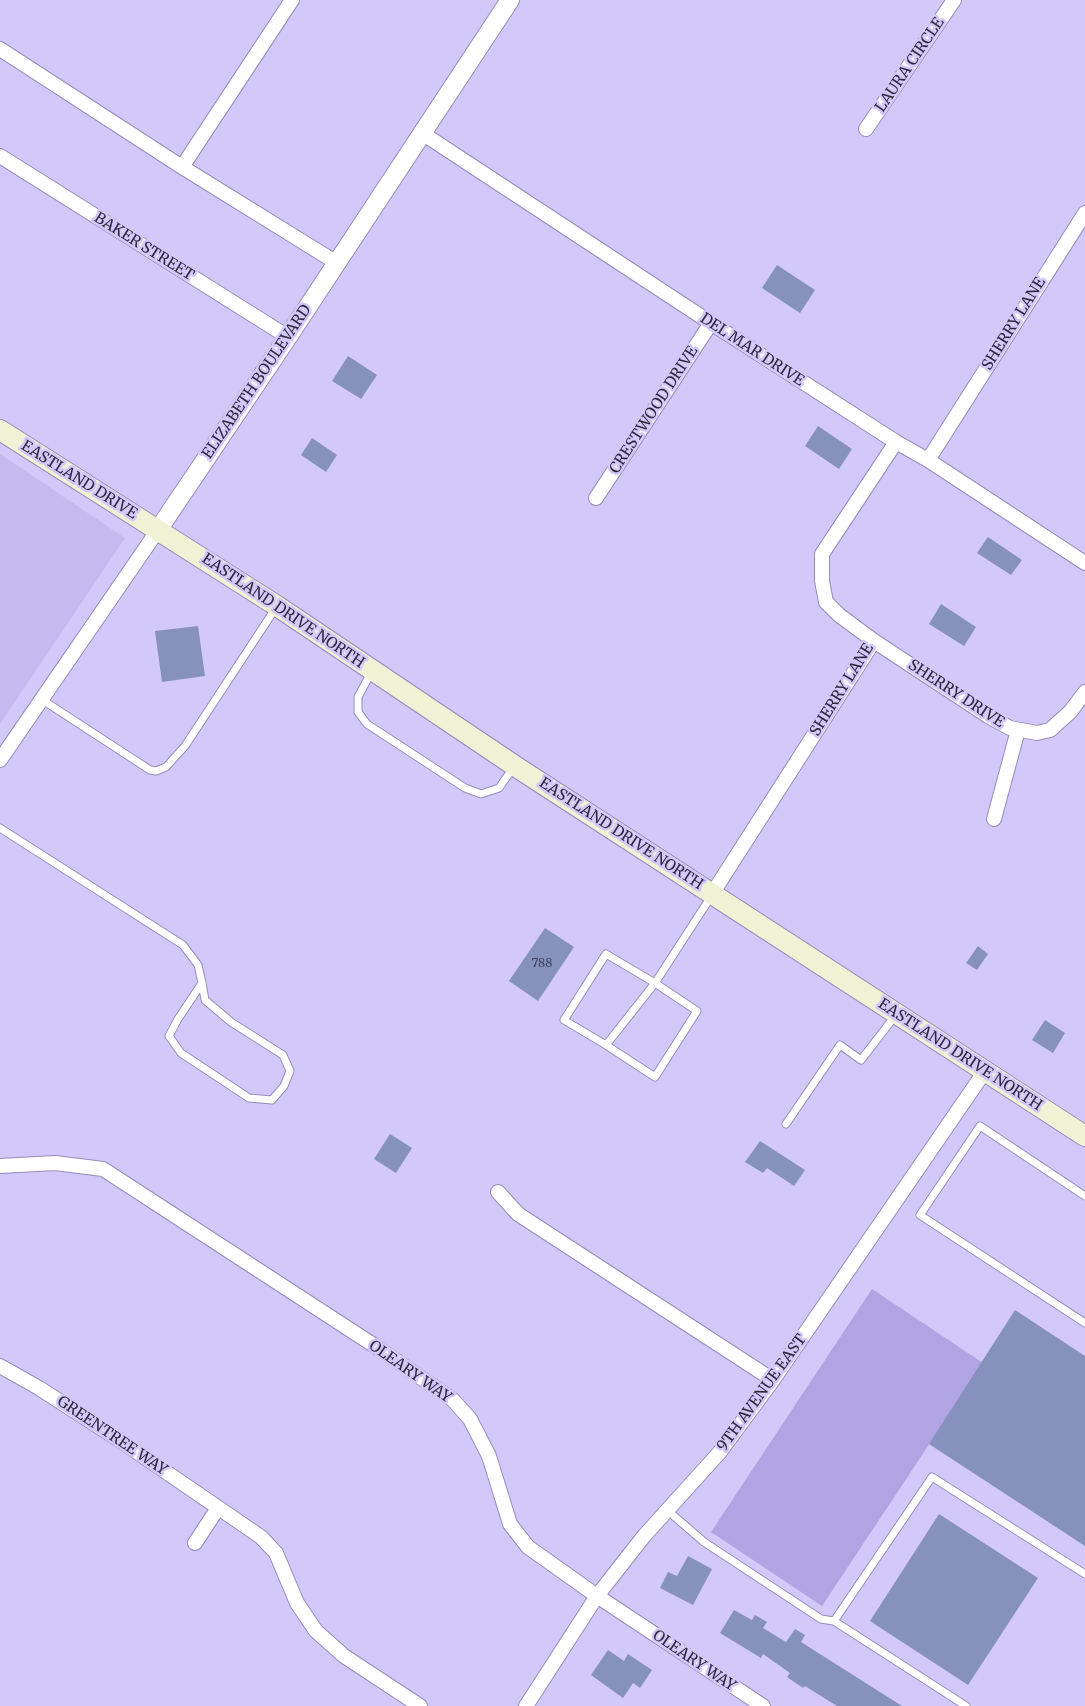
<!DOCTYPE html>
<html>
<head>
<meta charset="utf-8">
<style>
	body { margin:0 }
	canvas { display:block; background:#d2c8fa }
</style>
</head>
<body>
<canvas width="1085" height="1706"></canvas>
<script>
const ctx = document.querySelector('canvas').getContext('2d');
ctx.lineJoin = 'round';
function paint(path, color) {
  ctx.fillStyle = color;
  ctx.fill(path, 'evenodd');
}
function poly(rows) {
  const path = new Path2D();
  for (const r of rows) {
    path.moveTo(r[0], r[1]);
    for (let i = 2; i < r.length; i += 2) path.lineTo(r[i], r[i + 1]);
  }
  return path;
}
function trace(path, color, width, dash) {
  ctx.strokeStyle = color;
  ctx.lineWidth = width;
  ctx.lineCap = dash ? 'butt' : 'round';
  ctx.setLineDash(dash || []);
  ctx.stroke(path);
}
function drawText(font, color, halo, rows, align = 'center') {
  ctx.font = font + ' Merriweather,serif';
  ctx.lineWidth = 5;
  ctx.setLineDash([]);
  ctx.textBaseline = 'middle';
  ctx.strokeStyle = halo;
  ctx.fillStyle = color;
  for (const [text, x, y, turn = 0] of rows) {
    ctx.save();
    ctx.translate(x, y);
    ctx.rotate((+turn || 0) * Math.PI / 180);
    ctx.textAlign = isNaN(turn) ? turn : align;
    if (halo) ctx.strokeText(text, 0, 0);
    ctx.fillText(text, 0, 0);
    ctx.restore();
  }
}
paint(poly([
	[0,454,125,538,0,724]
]), '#c5baf0');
paint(poly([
	[872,1289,983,1363,822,1606,711,1532]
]), '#b1a4e3');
paint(poly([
	[777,265,815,290,800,313,762,288],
	[348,356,377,375,361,399,332,381],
	[818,426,852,449,839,469,805,446],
	[312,438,337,455,326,472,301,455],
	[988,537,1022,560,1011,575,977,553],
	[941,604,976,627,964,646,929,624],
	[198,626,205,676,162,682,155,631],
	[545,928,574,947,538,1001,509,981],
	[978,946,988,954,977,970,966,963],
	[1045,1020,1065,1033,1053,1053,1032,1040],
	[390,1134,412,1148,396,1173,374,1159],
	[760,1141,805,1170,794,1186,767,1168,763,1173,745,1162],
	[1015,1310,1085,1356,1085,1546,929,1444],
	[939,1514,1038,1578,968,1685,870,1621],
	[688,1556,712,1569,693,1605,660,1588,668,1572,677,1576],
	[734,1610,752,1620,755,1615,767,1622,763,1628,786,1642,795,1629,805,1635,801,1642,902,1706,837,1706,805,1686,803,1688,787,1677,790,1673,763,1654,761,1658,720,1633],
	[608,1650,624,1661,628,1654,652,1670,640,1688,633,1683,623,1698,591,1675]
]), '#8691be');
const service = poly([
	[372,671,358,697,358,712,367,724,465,788,481,794,499,788,513,768],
	[41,699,150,770,156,771,166,767,185,746,277,606],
	[0,828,183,945,198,965,202,983,205,1000,231,1022,283,1055,290,1071,284,1086,272,1100,249,1098,181,1053,169,1036,178,1019,202,983],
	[606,1045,655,1077,697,1011,655,983,606,954,564,1020,606,1045,655,983,712,895],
	[786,1124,840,1045,861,1060,895,1016],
	[1085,1196,980,1126,920,1215,1085,1323],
	[667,1510,704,1542,821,1619,834,1621],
	[966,1706,834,1621,932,1477,1085,1574]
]);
const minor = poly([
	[0,49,182,167,337,263],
	[866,129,954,0],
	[422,133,711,323,896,442,928,460,1085,563],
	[0,156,288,337],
	[182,167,292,0],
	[896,442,822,554,822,581,826,602,839,615,874,641,988,716,1010,728,1037,733,1050,730,1071,711,1085,692],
	[928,460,1085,213],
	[596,498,711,323],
	[0,760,158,530],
	[994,819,1018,730],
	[712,894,874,641],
	[0,1166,55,1163,103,1169,375,1346,453,1400,470,1419,489,1456,510,1524,528,1547,597,1596,763,1706],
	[498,1192,518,1214,773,1380],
	[0,1366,39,1388,118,1439,261,1537,276,1553,297,1603,316,1631,344,1656,420,1706],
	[195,1543,218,1508],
	[526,1706,597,1596,644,1536,719,1453,773,1380,985,1071]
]);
const tertiary = poly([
	[158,530,288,337,510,0]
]);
const secondary = poly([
	[0,430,277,606,515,766,1085,1136]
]);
trace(service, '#958cba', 9);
trace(minor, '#958cba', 16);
trace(tertiary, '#958cba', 20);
trace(secondary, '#958cba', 22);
trace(service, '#fff', 7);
trace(minor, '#fff', 14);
trace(tertiary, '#fff', 18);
trace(secondary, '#eff2d4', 20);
drawText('12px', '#43435c', null, [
	["788",542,964]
]);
drawText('15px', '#2d293c', '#d2c8fa', [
	["LAURA CIRCLE",910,65,-56],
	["BAKER STREET",144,247,32],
	["SHERRY LANE",1014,324,-58],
	["DEL MAR DRIVE",752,350,33],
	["ELIZABETH BOULEVARD",257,382,-56],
	["CRESTWOOD DRIVE",654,410,-57],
	["EASTLAND DRIVE",79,480,32],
	["EASTLAND DRIVE NORTH",283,611,34],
	["SHERRY LANE",842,690,-58],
	["SHERRY DRIVE",956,694,33],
	["EASTLAND DRIVE NORTH",621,834,33],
	["EASTLAND DRIVE NORTH",960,1055,33],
	["OLEARY WAY",410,1372,35],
	["9TH AVENUE EAST",762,1393,-54],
	["GREENTREE WAY",112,1436,34],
	["OLEARY WAY",694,1661,34]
]);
</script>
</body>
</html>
